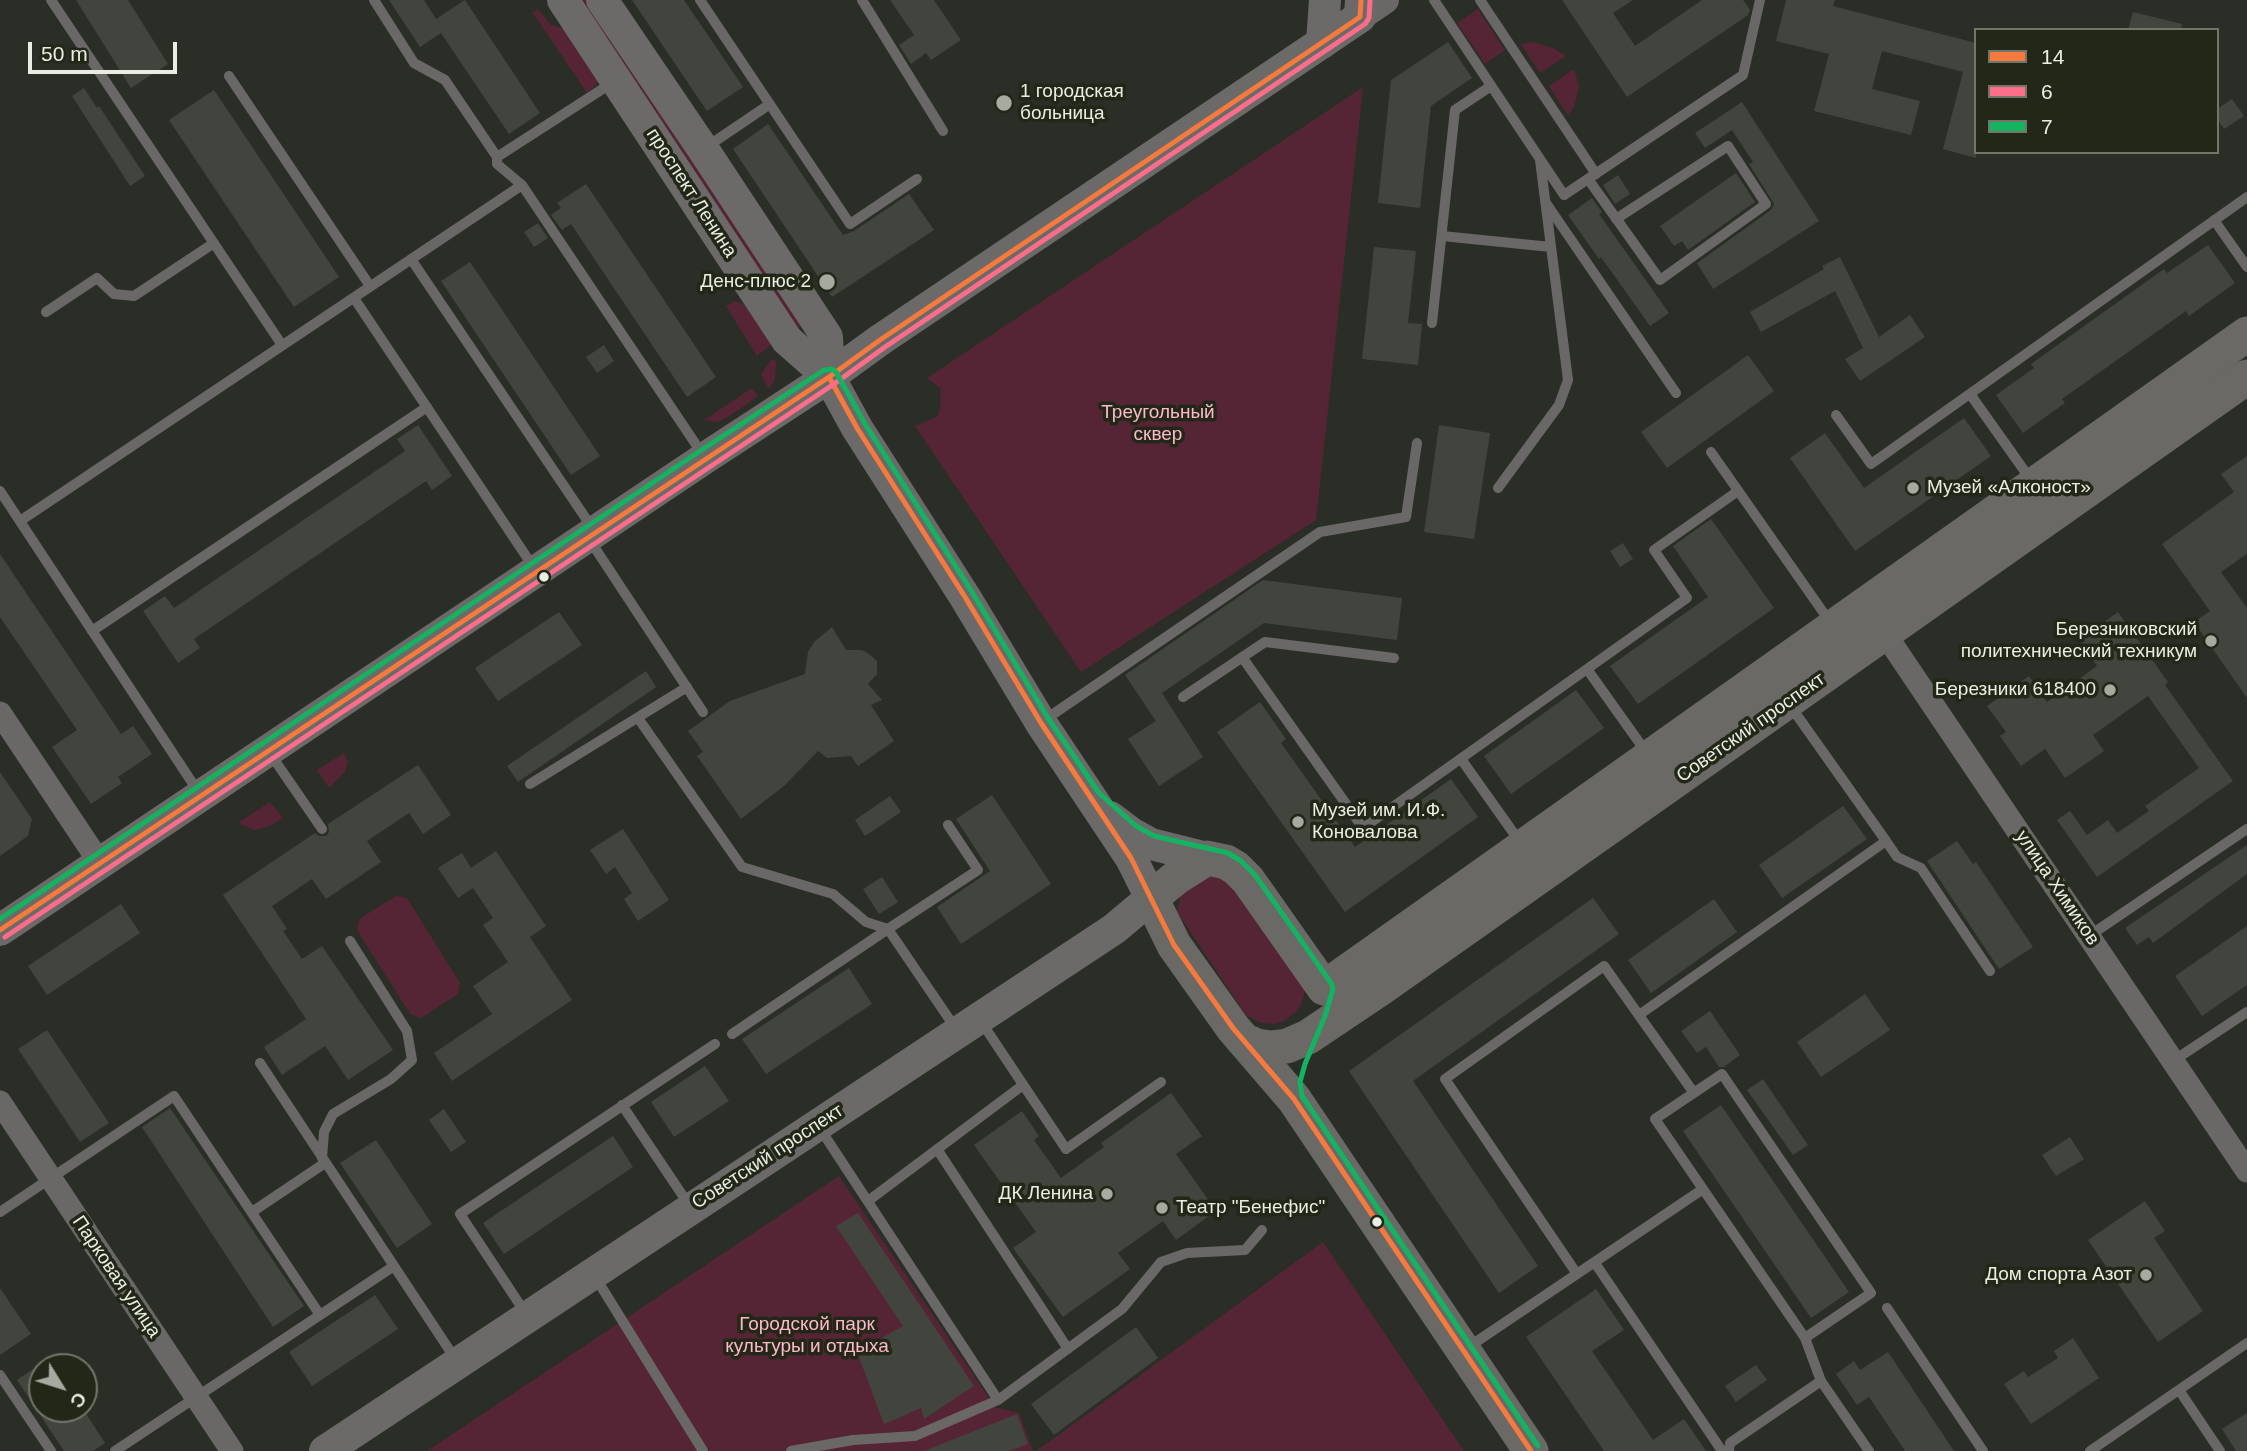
<!DOCTYPE html>
<html>
<head>
<meta charset="utf-8">
<style>
	body { margin:0 }
	#map { position:relative; width:2247px; height:1451px; overflow:hidden; background:#2a2e26; font-family:Helvetica,sans-serif }
	canvas { display:block }
	.legend { position:absolute; left:1974px; top:28px; width:245px; height:126px; box-sizing:border-box; background:#222718; border:2px solid #727669; margin:0; padding:9px 12px; list-style:none; font-size:21px; color:#e9ede3 }
	.legend li { display:flex; align-items:center; gap:14px; height:35px }
	.legend b { width:35px; border:2px solid #727669 }
	.north { position:absolute; left:28px; top:1353px; width:70px; height:70px; box-sizing:border-box; background:#222718; border:2px solid #727669; border-radius:50%; rotate:128deg; font-size:19px; font-weight:700; line-height:28px; text-align:center; color:#e9ede3 }
	.north::after { content:''; display:block; margin:auto; width:24px; height:32px; background:#a6aaa1; clip-path:polygon(50% 0,100% 100%,50% 72%,0 100%) }
	.scale { position:absolute; left:28px; top:42px; width:149px; height:32px; box-sizing:border-box; border:4px solid #e9ede3; border-top:0; padding-left:9px; font-size:21px; line-height:24px; white-space:nowrap; color:#e9ede3; -webkit-text-stroke:5px #222718; paint-order:stroke }
</style>
</head>
<body>
<div id="map">
<canvas width="2247" height="1451"></canvas>
<ul class="legend">
<li><b style="height:9px;background:#f6793e"></b>14</li>
<li><b style="height:9px;background:#fb6d88"></b>6</li>
<li><b style="height:9px;background:#13b361"></b>7</li>
</ul>
<div class="north">С</div>
<div class="scale">50 m</div>
</div>
<script>
const ctx = document.querySelector('canvas').getContext('2d');
ctx.lineJoin = 'round';
function paint(path, color) {
  ctx.fillStyle = color;
  ctx.fill(path, 'evenodd');
}
function poly(rows) {
  const path = new Path2D();
  for (const r of rows) {
    path.moveTo(r[0], r[1]);
    for (let i = 2; i < r.length; i += 2) path.lineTo(r[i], r[i + 1]);
  }
  return path;
}
function trace(path, color, width, dash) {
  ctx.strokeStyle = color;
  ctx.lineWidth = width;
  ctx.lineCap = dash ? 'butt' : 'round';
  ctx.setLineDash(dash || []);
  ctx.stroke(path);
}
function drawText(font, color, halo, rows, align = 'center') {
  ctx.font = font + ' Helvetica,sans-serif';
  ctx.lineWidth = 7;
  ctx.setLineDash([]);
  ctx.textBaseline = 'middle';
  ctx.strokeStyle = halo;
  ctx.fillStyle = color;
  for (const [text, x, y, turn = 0] of rows) {
    ctx.save();
    ctx.translate(x, y);
    ctx.rotate((+turn || 0) * Math.PI / 180);
    ctx.textAlign = isNaN(turn) ? turn : align;
    if (halo) ctx.strokeText(text, 0, 0);
    ctx.fillText(text, 0, 0);
    ctx.restore();
  }
}
paint(poly([
	[580,0,588,0,804,325,796,329],
	[538,9,551,25,571,30,598,81,595,87,587,93,533,13],
	[1478,9,1505,50,1485,64,1457,23],
	[1533,42,1553,48,1566,56,1540,73,1521,44],
	[1574,69,1579,86,1574,107,1568,115,1549,86],
	[1363,87,1316,520,1081,672,915,426,938,416,941,403,940,388,927,378],
	[735,301,743,304,757,316,775,342,757,356,726,306],
	[774,359,776,362,775,380,768,389,761,374,771,360],
	[752,388,758,396,740,409,719,422,704,420],
	[344,753,348,762,345,772,329,788,317,770],
	[270,802,283,818,270,826,254,830,238,823],
	[1226,874,1304,985,1304,997,1297,1011,1284,1021,1275,1024,1261,1023,1246,1015,1177,912,1181,894,1195,876],
	[396,896,407,898,460,983,458,994,421,1018,410,1014,357,930,359,919],
	[839,1176,995,1407,1019,1413,1033,1451,427,1451],
	[1323,1242,1464,1451,1036,1451,1046,1444]
]), '#562535');
paint(poly([
	[76,0,128,0,168,64,131,88],
	[389,0,424,0,436,19,465,0,540,113,509,134,441,33,420,47],
	[632,0,684,0,743,87,707,111],
	[890,0,934,0,961,40,931,60,926,53,911,64,899,45,914,35],
	[1562,0,1633,0,1613,13,1635,46,1702,0,1743,0,1750,10,1748,15,1627,97],
	[1786,0,1835,0,1833,6,1976,43,1976,158,1943,149,1963,72,1882,51,1872,89,1920,101,1911,135,1814,111,1829,54,1776,41],
	[2133,12,2182,24,2181,30,2128,30],
	[1448,42,1472,78,1431,106,1420,208,1378,203,1391,80],
	[84,88,97,108,99,106,145,176,130,186,72,96],
	[214,90,339,277,294,307,169,120],
	[2232,99,2244,116,2224,129,2217,119,2217,109],
	[1742,102,1819,221,1713,289,1697,263,1771,210,1774,204,1749,164,1753,162,1732,130,1705,148,1695,133],
	[768,124,843,235,854,231,909,194,934,230,832,297,733,149],
	[1736,173,1755,202,1688,250,1682,241,1674,246,1660,226],
	[1618,175,1630,194,1615,204,1603,185],
	[586,184,716,377,687,397,571,224,562,230,551,215,561,208,557,203],
	[1592,198,1602,212,1599,214,1669,313,1650,326,1601,257,1599,259,1568,215],
	[538,223,548,238,534,247,524,232],
	[2208,245,2235,283,2189,316,2186,311,2062,399,2065,403,2023,433,1996,395,2034,368,2031,364,2164,269,2167,273],
	[1374,247,1416,251,1408,323,1422,324,1418,365,1362,359],
	[1840,257,1879,337,1910,315,1925,337,1860,381,1845,359,1863,348,1835,291,1761,332,1750,312,1824,269,1822,266],
	[470,262,600,456,571,475,441,281],
	[604,345,614,361,597,373,586,357],
	[1748,355,1774,391,1667,468,1641,432],
	[1964,418,1991,456,1855,551,1790,458,1825,433,1864,488],
	[418,425,452,476,432,490,426,481,194,639,200,648,178,663,143,611,165,596,174,608,405,451,397,439],
	[1439,425,1490,433,1474,539,1424,532],
	[2247,456,2247,554,2221,572,2247,608,2247,698,2194,622,2210,611,2162,544,2234,492,2221,474],
	[1711,519,1774,608,1638,704,1610,666,1708,597,1673,546],
	[1623,543,1633,559,1620,567,1610,551],
	[0,554,121,734,133,726,152,754,118,777,122,783,91,804,52,747,77,730,0,617],
	[1263,580,1402,598,1397,640,1264,623,1162,693,1203,757,1159,786,1128,739,1156,721,1125,675],
	[559,612,582,645,498,701,475,668],
	[2118,612,2168,682,2165,685,2233,781,2097,877,2057,820,2070,811,2087,835,2108,820,2117,833,2149,811,2145,806,2199,768,2148,696,2093,735,2104,751,2065,778,2045,749,2021,766,2000,736,2006,732,1987,706,2029,676,2047,702,2097,666,2079,640],
	[832,627,846,650,862,650,869,654,877,661,877,674,868,684,882,700,871,705,894,741,858,766,851,756,827,758,818,751,784,786,741,819,697,756,703,752,688,731,730,701,805,674,808,652,814,642],
	[646,671,656,687,518,782,507,766],
	[1576,690,1604,728,1511,794,1484,756],
	[1260,702,1286,739,1281,743,1355,847,1451,779,1478,817,1345,912,1217,732],
	[418,765,451,815,423,834,409,813,367,841,381,862,326,899,312,879,272,906,287,929,283,931,302,959,322,946,393,1050,348,1080,325,1046,282,1075,264,1047,306,1019,223,895,315,833,319,836,326,836,329,832,328,824],
	[0,772,32,819,28,836,0,856],
	[992,795,1051,884,961,944,937,907,990,871,956,819],
	[890,796,901,812,865,836,855,820],
	[1843,806,1867,839,1782,898,1759,865],
	[623,829,669,900,638,921,624,899,632,893,615,867,606,874,590,850],
	[1957,841,1973,864,1976,862,2033,947,1999,969,1927,861],
	[2247,845,2247,874,2153,943,2149,937,2137,945,2125,928],
	[496,851,546,926,530,937,572,1000,452,1081,434,1053,492,1014,473,986,508,962,483,925,493,918,473,888,458,898,438,868,462,853,471,868],
	[882,877,898,902,879,914,863,889],
	[1593,898,1619,934,1413,1081,1538,1266,1499,1293,1349,1071],
	[1714,899,1737,932,1651,993,1628,960],
	[121,904,140,933,47,995,28,966],
	[2247,926,2247,985,2202,1016,2175,976],
	[849,968,872,1004,766,1074,742,1039],
	[1865,994,1890,1030,1821,1077,1797,1042],
	[1710,1011,1740,1055,1724,1067,1719,1067,1706,1047,1697,1053,1681,1031],
	[47,1030,109,1123,80,1142,18,1049],
	[705,1066,729,1101,674,1137,651,1102],
	[1763,1079,1808,1145,1793,1155,1747,1090],
	[1171,1093,1202,1136,1176,1154,1216,1211,1176,1240,1163,1221,1118,1253,1130,1269,1063,1317,1013,1248,1036,1232,974,1145,1022,1111,1039,1136,1034,1140,1061,1178,1104,1147,1101,1143],
	[1721,1105,1849,1292,1811,1318,1683,1131],
	[170,1108,304,1306,273,1327,142,1127],
	[444,1109,466,1142,451,1152,429,1120],
	[613,1136,633,1167,504,1254,483,1223],
	[2070,1137,2084,1159,2056,1176,2042,1155],
	[376,1140,432,1224,397,1248,340,1163],
	[2145,1201,2165,1231,2154,1238,2203,1311,2158,1342,2088,1240],
	[858,1213,974,1386,924,1419,921,1408,884,1424,857,1352,903,1326,836,1226],
	[0,1288,31,1334,0,1355],
	[1596,1289,1624,1330,1592,1351,1653,1440,1684,1419,1706,1451,1604,1451,1526,1337],
	[375,1295,398,1329,312,1386,289,1352],
	[1136,1327,1158,1358,1054,1435,1031,1404],
	[2073,1338,2099,1378,2031,1424,2004,1384,2024,1371,2028,1377,2058,1358,2054,1351],
	[1888,1352,1954,1451,1905,1451,1869,1397,1857,1405,1836,1374,1854,1361,1860,1370],
	[42,1363,42,1409,83,1409,105,1443,93,1451,64,1451,17,1380],
	[1756,1365,1767,1380,1736,1402,1725,1386],
	[2247,1413,2247,1451,2236,1451,2222,1429],
	[1017,1414,1028,1444,1009,1451,924,1451]
]), '#42453e');
trace(poly([
	[51,0,282,345],
	[374,0,414,63,445,80,497,157,615,81],
	[700,0,850,224,917,179],
	[862,0,943,131],
	[1434,0,1564,195,1743,75,1760,0],
	[1480,0,1596,174],
	[229,76,370,286],
	[705,148,770,104],
	[497,157,497,164,522,185,703,455],
	[1588,179,1660,280,1766,204,1728,146,1616,219],
	[1546,203,1676,393],
	[2214,220,2247,267],
	[1442,236,1551,247],
	[411,259,593,529],
	[354,298,534,568],
	[46,312,97,278,114,294,134,296,214,243],
	[1432,323,1455,110,1491,86],
	[1970,394,2031,480],
	[1836,415,1871,464,2247,197],
	[1711,452,1830,622],
	[1498,488,1559,405,1568,380,1540,160],
	[0,491,199,793],
	[20,521,522,185],
	[589,539,703,712],
	[92,631,427,407],
	[1242,657,1363,828,1687,598,1654,550,1738,491],
	[1587,669,1646,752],
	[1183,697,1265,642,1394,658],
	[638,718,742,867,833,894,866,922,888,929],
	[1043,721,1320,532,1406,517,1417,443],
	[269,752,322,829],
	[1461,759,1520,842],
	[530,784,687,687],
	[948,825,978,870,888,929,956,1029],
	[1886,841,1897,857,1921,868,1990,971],
	[2089,936,2247,829],
	[1639,1015,1886,841,1789,704],
	[980,1020,1066,1149,1161,1082],
	[732,1034,888,929],
	[2173,1061,2247,1012],
	[260,1063,456,1360],
	[622,1105,689,1205],
	[819,1127,998,1400],
	[937,1149,1068,1349],
	[322,1158,324,1132,333,1114,391,1079,412,1060,407,1031,350,941],
	[868,1201,1023,1085],
	[0,1212,174,1096,320,1315],
	[252,1212,325,1163],
	[1595,1263,1722,1451],
	[1577,1274,1445,1079,1604,966,1694,1093],
	[594,1275,703,1451],
	[1887,1308,1983,1451],
	[526,1314,460,1214,715,1044],
	[1805,1338,1871,1293,1722,1074,1655,1119,1805,1338,1821,1381],
	[1467,1348,1703,1189],
	[0,1375,51,1451],
	[2179,1390,2220,1451],
	[115,1451,394,1266],
	[791,1451,853,1440,915,1436,998,1400,1122,1309,1161,1262,1187,1253,1245,1250,1262,1230],
	[1729,1451,1730,1443,1821,1381,1869,1451],
	[2090,1451,2247,1343]
]), '#6a6867', 10);
trace(poly([
	[1877,622,2247,1171],
	[0,713,100,863],
	[0,1102,232,1451]
]), '#6a6867', 23);
trace(poly([
	[1360,17,1385,0]
]), '#6a6867', 28);
trace(poly([
	[602,0,703,149,827,337,829,377],
	[1322,43,1325,0],
	[1110,817,1131,833,1151,844,1207,858],
	[0,930,705,458,829,377,880,340,1360,17,1361,0],
	[325,1451,1114,929,1151,898,1131,858,1041,723,965,597,857,428,829,377,787,340,563,0]
]), '#6b6a68', 32);
trace(poly([
	[1324,988,2247,334],
	[1324,988,1248,880,1236,868,1226,862,1207,858,1177,877,1151,898,1174,945,1233,1028,1294,1099,1531,1451],
	[1243,1040,1257,1046,1271,1048,1287,1046,1308,1037,1381,988,2247,377]
]), '#6a6966', 35);
trace(poly([
	[829,377,857,428,965,597,1041,723,1131,858,1174,945,1233,1028,1294,1099,1531,1451],
	[0,930,829,377,880,340,1360,17,1361,0]
]), '#f6793e', 5);
trace(poly([
	[5,937,834,384,885,347,1365,24,1369,18,1370,1]
]), '#fb6d88', 5);
trace(poly([
	[0,919,700,451,824,370,832,369,836,372,865,424,972,592,1048,718,1099,793,1136,826,1154,836,1228,853,1241,861,1255,875,1331,983,1333,989,1325,1016,1305,1064,1300,1082,1302,1096,1538,1446]
]), '#13b361', 5);
for (const [x, y, r, color] of [
	[1004,103,9,"#a6aaa1"],
	[827,282,9,"#a6aaa1"],
	[1913,488,7,"#a6aaa1"],
	[544,577,6,"#e9ede3"],
	[2211,641,7,"#a6aaa1"],
	[2110,690,7,"#a6aaa1"],
	[1298,822,7,"#a6aaa1"],
	[1107,1194,7,"#a6aaa1"],
	[1162,1208,7,"#a6aaa1"],
	[1377,1222,6,"#e9ede3"],
	[2146,1275,7,"#a6aaa1"]
]) {
  const dot = new Path2D();
  dot.arc(x, y, r, 0, 2 * Math.PI);
  ctx.fillStyle = color;
  ctx.fill(dot);
  trace(dot, '#222718', 2.5);
}
drawText('19px', '#e9ede3', '#222718', [
	["1 городская",1020,92,"left"],
	["больница",1020,114,"left"],
	["Денс-плюс 2",811,282],
	["Музей «Алконост»",1927,488,"left"],
	["Березниковский",2197,630],
	["политехнический техникум",2197,652],
	["Березники 618400",2096,690],
	["Музей им. И.Ф.",1312,811,"left"],
	["Коновалова",1312,833,"left"],
	["ДК Ленина",1093,1194],
	["Театр \"Бенефис\"",1176,1208,"left"],
	["Дом спорта Азот",2132,1275]
], 'right');
drawText('19px', '#e9ede3', '#222718', [
	["проспект Ленина",691,193,57],
	["Советский проспект",1751,728,-35],
	["улица Химиков",2057,888,56],
	["Советский проспект",768,1157,-33],
	["Парковая улица",116,1277,56]
]);
drawText('19px', '#fdb8cb', '#222718', [
	["Треугольный",1158,413],
	["сквер",1158,435],
	["Городской парк",807,1325],
	["культуры и отдыха",807,1347]
]);
</script>
</body>
</html>
